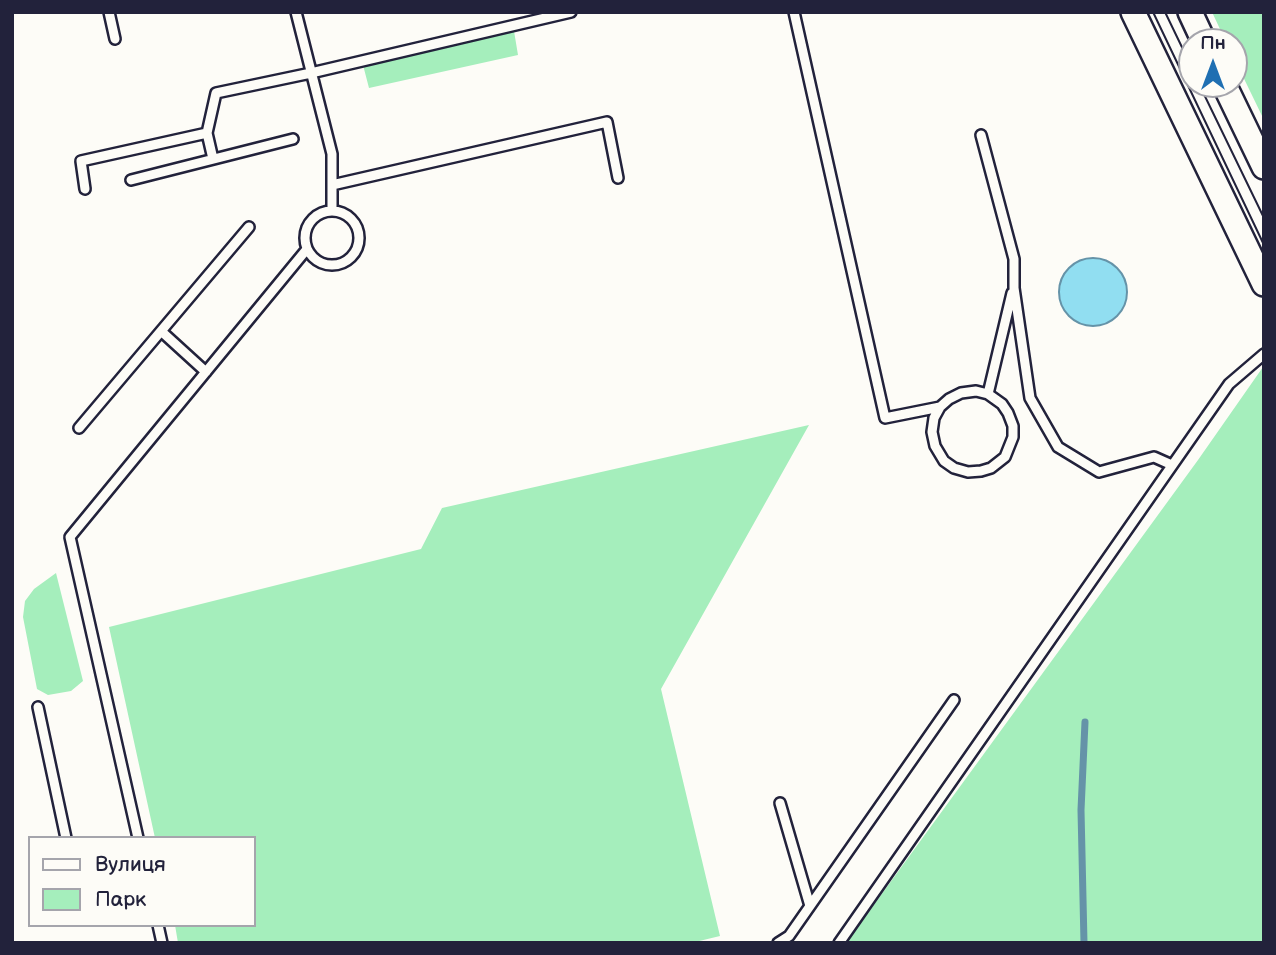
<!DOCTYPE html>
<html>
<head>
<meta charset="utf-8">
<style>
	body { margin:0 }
	#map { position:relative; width:1276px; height:955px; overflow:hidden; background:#fdfcf7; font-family:"Balsamiq Sans",sans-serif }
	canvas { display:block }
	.frame { position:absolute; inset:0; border:14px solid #22223b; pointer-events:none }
	.legend { position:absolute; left:28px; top:836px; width:228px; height:91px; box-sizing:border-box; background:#fdfcf7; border:2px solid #a5a5ac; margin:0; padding:9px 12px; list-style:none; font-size:21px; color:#22223b }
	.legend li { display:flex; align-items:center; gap:14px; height:35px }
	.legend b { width:35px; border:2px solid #a5a5ac }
	.north { position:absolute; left:1178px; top:28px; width:70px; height:70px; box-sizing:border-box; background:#fdfcf7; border:2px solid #a5a5ac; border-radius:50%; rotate:0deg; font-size:19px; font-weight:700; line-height:28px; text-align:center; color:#22223b }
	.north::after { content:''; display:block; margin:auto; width:24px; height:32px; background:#1f6fb2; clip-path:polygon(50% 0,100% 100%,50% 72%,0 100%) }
</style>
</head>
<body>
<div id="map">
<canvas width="1276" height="955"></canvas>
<div class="frame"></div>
<ul class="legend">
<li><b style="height:9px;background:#fdfcf7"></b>Вулиця</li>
<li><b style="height:19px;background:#a5eebc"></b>Парк</li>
</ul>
<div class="north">Пн</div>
</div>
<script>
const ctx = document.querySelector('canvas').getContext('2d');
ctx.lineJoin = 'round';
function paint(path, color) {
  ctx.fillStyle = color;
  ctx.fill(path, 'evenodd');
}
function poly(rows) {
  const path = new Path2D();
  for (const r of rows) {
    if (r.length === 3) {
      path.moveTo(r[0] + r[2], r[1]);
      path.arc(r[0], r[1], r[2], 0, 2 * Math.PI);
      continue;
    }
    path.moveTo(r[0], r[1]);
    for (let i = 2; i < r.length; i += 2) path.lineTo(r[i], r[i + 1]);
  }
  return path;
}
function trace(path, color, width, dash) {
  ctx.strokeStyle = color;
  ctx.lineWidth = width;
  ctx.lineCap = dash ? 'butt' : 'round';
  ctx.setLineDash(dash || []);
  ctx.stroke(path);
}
paint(poly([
	[1212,12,1263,12,1264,120,1234,58,1234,42,1226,42],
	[514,31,518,55,369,88,363,65],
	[1263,367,1264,943,846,943,1198,460],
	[809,425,661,689,720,936,691,943,178,943,175,925,254,925,254,838,155,838,109,627,421,549,442,508],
	[56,573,83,681,71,691,48,695,37,689,23,617,25,601,34,589]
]), '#a5eebc');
const water = poly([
	[1093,292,34]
]);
paint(water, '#91def1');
trace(water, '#6593a8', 2);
trace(poly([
	[1084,943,1081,810,1085,722]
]), '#6593a8', 7);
const service = poly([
	[109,12,115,39],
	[296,12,332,154,332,210],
	[794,12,885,418,940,407,949,399,961,393,976,391,988,394,1002,404,1008,413,1013,426,1013,437,1005,457,991,468,981,471,968,472,954,468,944,461,935,446,932,432,934,418,940,407],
	[981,135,1014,259,1014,288,1030,398,1058,447,1099,472,1154,457,1172,465],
	[213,159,207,133,216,93,311,73,571,12],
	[131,180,293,139],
	[332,185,607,122,618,178],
	[85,189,81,161,207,133],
	[332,238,27],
	[161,331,206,372],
	[988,394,1012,293],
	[79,428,249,227],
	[38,707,66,838],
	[780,803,810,906],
	[138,838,70,537,307,249],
	[158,925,162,943],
	[778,943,789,936,954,700],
	[839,943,1229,384,1264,354]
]);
const tertiary = poly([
	[1133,12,1264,284],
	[1190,12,1204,42],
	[1224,84,1264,167]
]);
trace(service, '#22223b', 14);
trace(tertiary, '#22223b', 28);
trace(service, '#fdfcf7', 9);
trace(tertiary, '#fdfcf7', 23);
trace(poly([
	[1153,12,1264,245],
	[1165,12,1192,68],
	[1199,84,1264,218]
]), '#22223b', 2);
</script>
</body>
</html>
